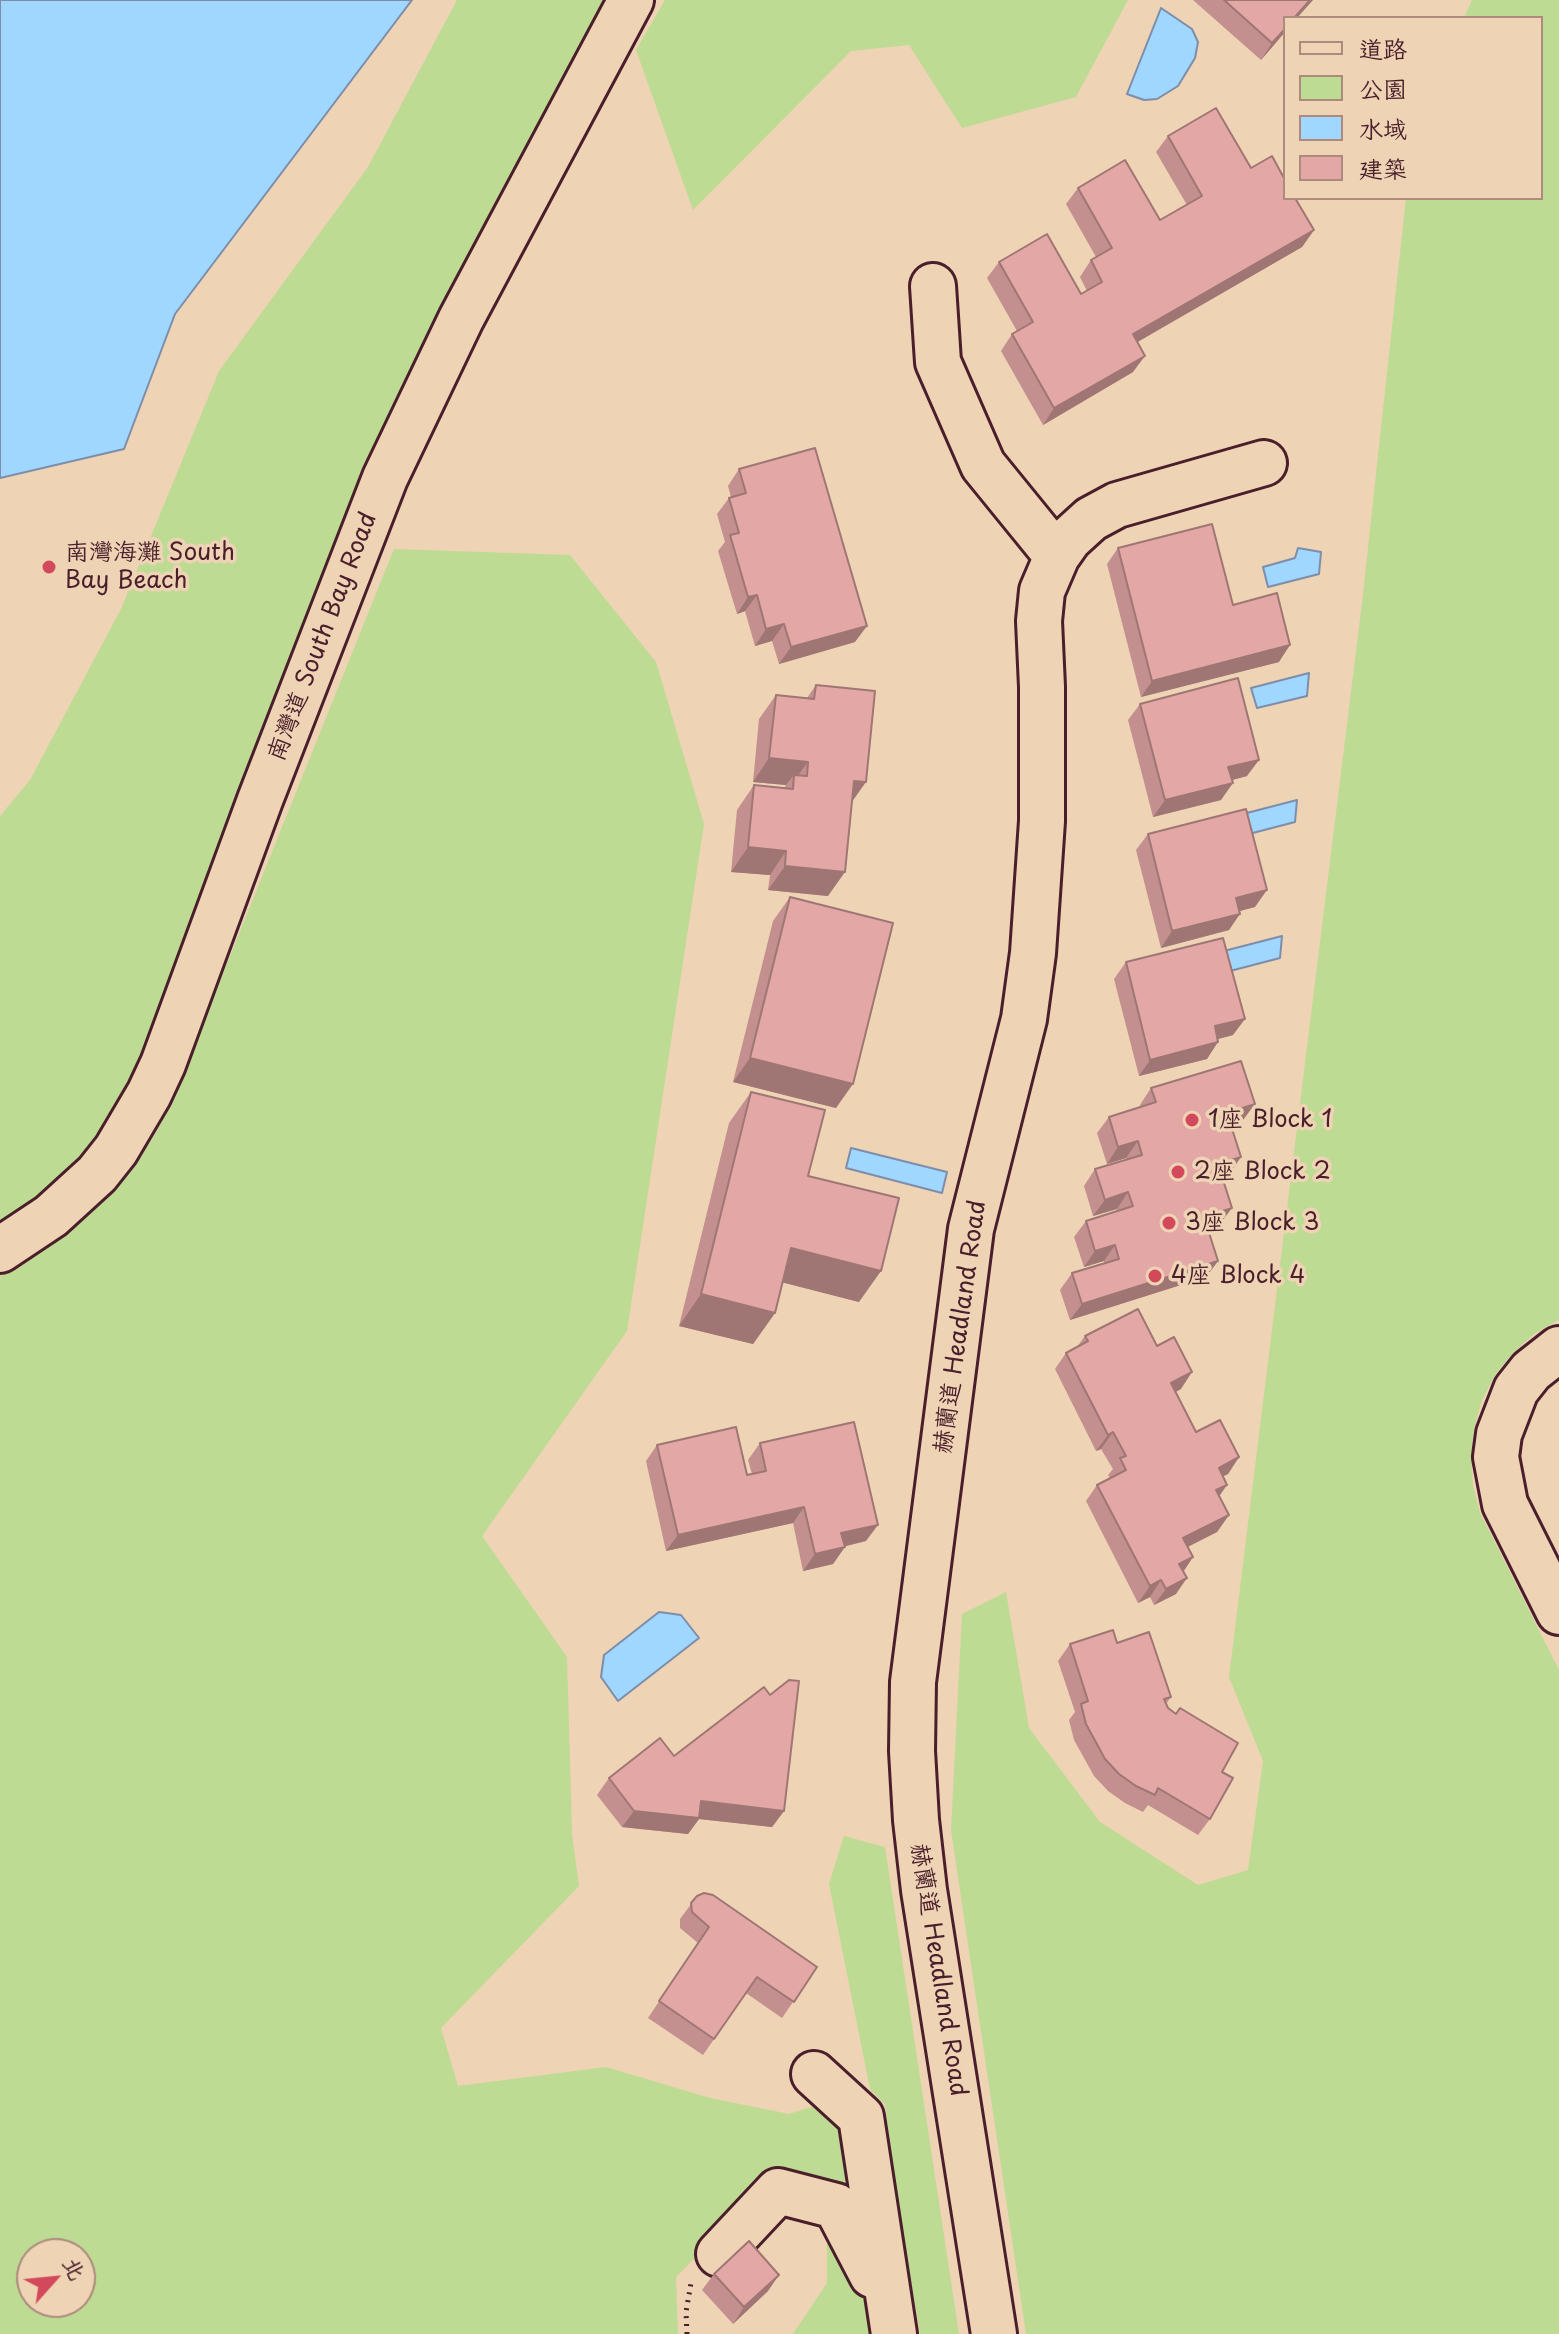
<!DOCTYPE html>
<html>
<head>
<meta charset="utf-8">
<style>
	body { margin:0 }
	#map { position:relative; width:1559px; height:2334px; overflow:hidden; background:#eed3b5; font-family:"Playpen Sans","LXGW WenKai TC",sans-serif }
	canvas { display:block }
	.legend { position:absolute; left:1283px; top:16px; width:260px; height:184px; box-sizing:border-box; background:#eed3b5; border:2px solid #ac8b7e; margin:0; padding:10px 14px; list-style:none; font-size:24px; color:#4a1f2b }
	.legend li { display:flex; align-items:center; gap:16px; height:40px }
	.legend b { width:40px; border:2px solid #ac8b7e }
	.north { position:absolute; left:16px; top:2238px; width:80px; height:80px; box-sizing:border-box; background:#eed3b5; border:2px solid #ac8b7e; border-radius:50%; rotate:63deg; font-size:22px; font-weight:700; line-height:32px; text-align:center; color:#4a1f2b }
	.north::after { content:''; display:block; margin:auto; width:28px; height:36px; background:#d1495b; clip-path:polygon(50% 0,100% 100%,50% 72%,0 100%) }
</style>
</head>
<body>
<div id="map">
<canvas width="1559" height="2334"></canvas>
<ul class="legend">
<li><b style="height:10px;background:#eed3b5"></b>道路</li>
<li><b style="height:22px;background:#bddb93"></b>公園</li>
<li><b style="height:22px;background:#9fd7fe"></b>水域</li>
<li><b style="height:22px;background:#e3a8a6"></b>建築</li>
</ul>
<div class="north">北</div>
</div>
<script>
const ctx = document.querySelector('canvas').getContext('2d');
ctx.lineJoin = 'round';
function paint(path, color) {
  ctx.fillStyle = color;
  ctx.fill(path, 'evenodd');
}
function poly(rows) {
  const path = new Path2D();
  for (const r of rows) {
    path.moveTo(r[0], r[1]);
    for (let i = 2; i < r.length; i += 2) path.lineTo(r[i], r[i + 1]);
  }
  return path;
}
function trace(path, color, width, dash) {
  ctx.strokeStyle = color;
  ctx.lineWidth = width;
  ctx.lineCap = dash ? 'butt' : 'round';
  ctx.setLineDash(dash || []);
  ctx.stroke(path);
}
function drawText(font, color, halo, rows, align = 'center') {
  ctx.font = font + ' "Playpen Sans","LXGW WenKai TC",sans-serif';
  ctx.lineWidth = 7;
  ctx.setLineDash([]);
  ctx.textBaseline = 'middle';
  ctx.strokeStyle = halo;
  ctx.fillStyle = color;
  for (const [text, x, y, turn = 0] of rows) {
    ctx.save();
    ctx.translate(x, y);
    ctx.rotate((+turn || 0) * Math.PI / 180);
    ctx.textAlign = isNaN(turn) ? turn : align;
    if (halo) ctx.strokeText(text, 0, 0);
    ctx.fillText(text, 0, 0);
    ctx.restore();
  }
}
paint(poly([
	[457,0,630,0,606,33,127,1115,0,1238,0,816,30,780,121,609,219,371,368,167],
	[665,0,1128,0,1076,97,962,128,909,45,851,51,693,210,636,50],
	[1472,0,1559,0,1559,1320,1534,1334,1513,1353,1495,1375,1482,1400,1474,1428,1471,1457,1473,1485,1480,1513,1559,1670,1559,2334,1026,2334,951,1830,962,1614,1006,1592,1029,1728,1100,1822,1198,1885,1248,1870,1263,1761,1229,1677,1362,603,1406,198,1541,198,1541,18,1464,18],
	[394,549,570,555,656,662,704,824,627,1331,482,1536,567,1657,572,1834,579,1886,441,2028,458,2086,606,2067,710,2098,789,2114,824,2103,847,2124,857,2200,776,2176,676,2277,678,2334,0,2334,0,1276,19,1266,68,1233,111,1193,155,1134,168,1110],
	[32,2254,80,2254,80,2302,32,2302],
	[844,1836,885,1847,959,2334,920,2334,896,2195,885,2105,870,2089,829,1884],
	[827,2236,875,2311,879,2334,793,2334,827,2283]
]), '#bddb93');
const water = poly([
	[0,0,412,0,175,314,124,449,0,478,0,0],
	[1161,8,1192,29,1198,42,1195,58,1178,86,1157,99,1144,100,1127,94,1161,8],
	[1298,548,1321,552,1319,574,1268,587,1263,567,1295,558,1298,548],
	[1309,673,1307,696,1257,708,1251,688,1309,673],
	[1297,800,1295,822,1245,835,1239,815,1297,800],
	[1282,936,1280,958,1230,971,1224,951,1282,936],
	[851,1148,947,1172,942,1193,846,1168,851,1148],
	[659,1612,681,1615,699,1638,618,1701,601,1677,604,1655,659,1612]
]);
paint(water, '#9fd7fe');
trace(water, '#7d8daa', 2);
const minor = poly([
	[933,286,938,362,983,465,1057,556],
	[0,1250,51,1216,97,1174,116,1150,149,1094,163,1064,260,800,385,478,461,319,631,0],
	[1559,1349,1531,1371,1516,1390,1499,1434,1496,1457,1505,1504,1559,1612],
	[814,2074,861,2117,894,2334],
	[719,2254,778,2191,836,2206,872,2275],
	[994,2334,924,1890,916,1820,912,1751,913,1682,971,1229,1024,1019,1033,953,1042,821,1042,687,1039,621,1042,591,1057,556,1069,539,1091,519,1117,505,1264,463]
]);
trace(minor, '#4a1f2b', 50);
trace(poly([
	[687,2334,686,2312,691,2283]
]), '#4a1f2b', 5, [2, 6]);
trace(minor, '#eed3b5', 44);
paint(poly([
	[1193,0,1313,0,1285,18,1285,32,1261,60],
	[1168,136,1251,168,1314,230,1302,247,1137,342,1133,372,1043,425,1001,351,1012,334,1017,331,987,278,999,262,1081,294,1087,291,1080,277,1091,260,1096,257,1066,204,1078,188,1160,220,1187,205,1156,152],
	[739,469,855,642,779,664,772,641,755,646,745,611,737,614,718,551,725,542,717,514,729,498,731,497,728,486],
	[1118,548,1233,605,1279,662,1141,697,1107,564],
	[816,685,852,802,828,896,768,890,770,875,731,872,737,810,754,785,784,788,786,785,753,782,759,719,776,695,807,698],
	[1140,704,1247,776,1232,780,1221,800,1153,817,1128,720],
	[1148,834,1255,907,1240,911,1229,930,1161,948,1136,850],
	[790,897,836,1108,733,1082,773,921],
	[1126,962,1233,1035,1218,1039,1207,1059,1139,1076,1114,979],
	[1151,1088,1243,1120,1231,1124,1230,1173,1221,1176,1220,1224,1208,1228,1218,1261,1206,1277,1070,1320,1060,1290,1072,1273,1104,1263,1104,1261,1084,1267,1074,1237,1086,1221,1117,1211,1117,1209,1093,1216,1084,1186,1095,1169,1127,1160,1126,1158,1107,1164,1097,1133,1109,1117,1141,1107,1140,1105],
	[751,1092,808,1176,859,1302,782,1282,775,1313,753,1344,679,1326,729,1123],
	[1085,1336,1157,1346,1181,1389,1176,1392,1196,1432,1239,1457,1228,1474,1223,1476,1219,1496,1229,1515,1217,1532,1188,1546,1183,1571,1176,1594,1154,1605,1150,1597,1138,1603,1086,1501,1097,1485,1110,1478,1108,1475,1113,1469,1101,1449,1096,1451,1055,1369,1066,1353,1077,1347],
	[760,1443,866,1541,845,1546,833,1564,803,1571,793,1523,666,1551,646,1461,657,1445,747,1475,752,1474,748,1460],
	[1117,1643,1171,1697,1166,1704,1168,1708,1222,1772,1210,1819,1198,1835,1148,1805,1143,1812,1125,1803,1108,1791,1094,1776,1074,1740,1069,1720,1075,1712,1058,1661,1070,1644],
	[674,1756,784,1811,772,1827,699,1819,688,1834,622,1827,597,1795,609,1778],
	[697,1896,817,1967,782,2018,746,1993,703,2055,648,2018,698,1943,680,1928,680,1919],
	[714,2274,768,2291,733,2324,702,2290]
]), '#c3908f');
paint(poly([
	[1310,0,1313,0,1297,18,1294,18],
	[1285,29,1285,32,1261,60,1272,43],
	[1314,230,1302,247,1122,351,1133,334],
	[1145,356,1133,372,1043,425,1054,408],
	[757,595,745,611,737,614,748,597],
	[784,624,772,641,755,646,766,629],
	[867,626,855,642,779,664,791,647],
	[1290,645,1279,662,1141,697,1152,681],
	[769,758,808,762,793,782,794,775,786,785,753,782],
	[1259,760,1247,776,1217,784,1228,767],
	[854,781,866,782,849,806],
	[1233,783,1221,800,1153,817,1165,800],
	[748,847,786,851,770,875,731,872],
	[785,866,845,872,828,896,768,890],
	[1267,890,1255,907,1224,915,1236,898],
	[1240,914,1229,930,1161,948,1172,931],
	[1245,1019,1233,1035,1203,1043,1215,1026],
	[1218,1042,1207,1059,1139,1076,1150,1060],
	[750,1058,853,1084,836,1108,733,1082],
	[1255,1104,1243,1120,1216,1129,1227,1113],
	[1138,1141,1126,1158,1107,1164,1118,1147],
	[1241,1157,1230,1173,1206,1180,1218,1164],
	[1128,1192,1117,1209,1093,1216,1105,1200],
	[1232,1208,1220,1224,1192,1233,1204,1217],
	[1115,1245,1104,1261,1084,1267,1095,1251],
	[791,1248,881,1271,859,1302,769,1279],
	[1218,1261,1206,1277,1070,1320,1082,1304],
	[701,1294,775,1313,753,1344,679,1326],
	[1192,1372,1181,1389,1160,1400,1171,1383],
	[1113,1432,1101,1449,1096,1451,1108,1435],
	[1239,1457,1228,1474,1207,1484,1219,1468],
	[1227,1485,1216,1501,1216,1490],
	[804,1507,793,1523,666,1551,678,1535],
	[1229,1515,1217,1532,1172,1555,1183,1538],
	[878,1525,866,1541,830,1550,841,1533],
	[845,1547,833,1564,803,1571,815,1554],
	[1193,1557,1182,1574,1179,1564],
	[1187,1578,1176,1594,1154,1605,1166,1589],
	[1161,1580,1150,1597,1138,1603,1150,1586],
	[701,1801,784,1811,772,1827,699,1819,688,1834,622,1827,634,1811],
	[779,2275,768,2291,733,2324,744,2307]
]), '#9f7674');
const building = poly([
	[1224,0,1310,0,1294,18,1285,18,1285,29,1272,43,1224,0],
	[1216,108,1251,168,1272,156,1285,180,1285,198,1295,198,1314,230,1133,334,1145,356,1054,408,1012,334,1033,322,999,262,1047,234,1081,294,1102,282,1091,260,1112,248,1078,188,1125,160,1160,220,1202,196,1168,136,1216,108],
	[815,448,867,626,791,647,784,624,766,629,757,595,748,597,730,535,739,533,729,498,746,493,739,469,815,448],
	[1212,524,1233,605,1277,593,1290,645,1152,681,1118,548,1212,524],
	[1238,678,1259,760,1228,767,1233,783,1165,800,1140,704,1238,678],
	[816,685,875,691,866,782,854,781,845,872,785,866,786,851,748,847,754,785,793,789,794,775,807,776,808,762,769,758,776,695,814,699,816,685],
	[1246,809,1267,890,1236,898,1240,914,1172,931,1148,834,1246,809],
	[790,897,893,923,853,1084,750,1058,790,897],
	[1223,938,1245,1019,1215,1026,1218,1042,1150,1060,1126,962,1223,938],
	[1241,1061,1255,1104,1227,1113,1241,1157,1218,1164,1232,1208,1204,1217,1218,1261,1082,1304,1072,1273,1119,1259,1115,1245,1095,1251,1086,1221,1133,1206,1128,1192,1105,1200,1095,1169,1142,1155,1138,1141,1118,1147,1109,1117,1156,1102,1151,1088,1241,1061],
	[751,1092,825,1110,808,1176,899,1198,881,1271,791,1248,775,1313,701,1294,751,1092],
	[1138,1309,1157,1346,1174,1337,1192,1372,1171,1383,1196,1432,1220,1420,1239,1457,1219,1468,1227,1485,1216,1490,1229,1515,1183,1538,1193,1557,1179,1564,1187,1578,1166,1589,1161,1580,1150,1586,1097,1485,1126,1470,1120,1458,1126,1456,1113,1432,1108,1435,1066,1353,1088,1341,1085,1336,1138,1309],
	[854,1422,878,1525,841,1533,845,1547,815,1554,804,1507,678,1535,657,1445,736,1427,747,1475,766,1471,760,1443,854,1422],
	[1113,1630,1117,1643,1149,1632,1171,1697,1164,1699,1168,1708,1176,1714,1180,1708,1238,1743,1222,1772,1233,1778,1210,1819,1158,1788,1155,1795,1136,1786,1119,1774,1105,1759,1086,1724,1081,1704,1088,1701,1070,1644,1113,1630],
	[789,1680,799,1681,784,1811,701,1801,699,1818,634,1811,609,1778,660,1738,674,1756,764,1687,770,1695,789,1680],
	[704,1893,713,1895,817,1967,794,2002,757,1977,714,2039,659,2001,709,1927,692,1912,691,1903,697,1896,704,1893],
	[749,2241,779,2275,744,2307,714,2274,749,2241]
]);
paint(building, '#e3a8a6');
trace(building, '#9f7674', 2);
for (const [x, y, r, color] of [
	[49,567,8,"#d1495b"],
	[1192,1120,8,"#d1495b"],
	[1178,1172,8,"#d1495b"],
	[1169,1223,8,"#d1495b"],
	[1155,1276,8,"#d1495b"]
]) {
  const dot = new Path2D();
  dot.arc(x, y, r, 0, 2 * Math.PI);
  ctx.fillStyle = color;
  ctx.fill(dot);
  trace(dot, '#eed3b5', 3);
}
drawText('24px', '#4a1f2b', '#eed3b5', [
	["南灣海灘 South",65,553],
	["Bay Beach",65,581],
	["1座 Block 1",1208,1120],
	["2座 Block 2",1194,1172],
	["3座 Block 3",1185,1223],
	["4座 Block 4",1171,1276]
], 'left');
drawText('24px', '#4a1f2b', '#eed3b5', [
	["南灣道 South Bay Road",323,637,-69],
	["赫蘭道 Headland Road",961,1327,-82],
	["赫蘭道 Headland Road",938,1970,81]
]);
</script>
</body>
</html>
